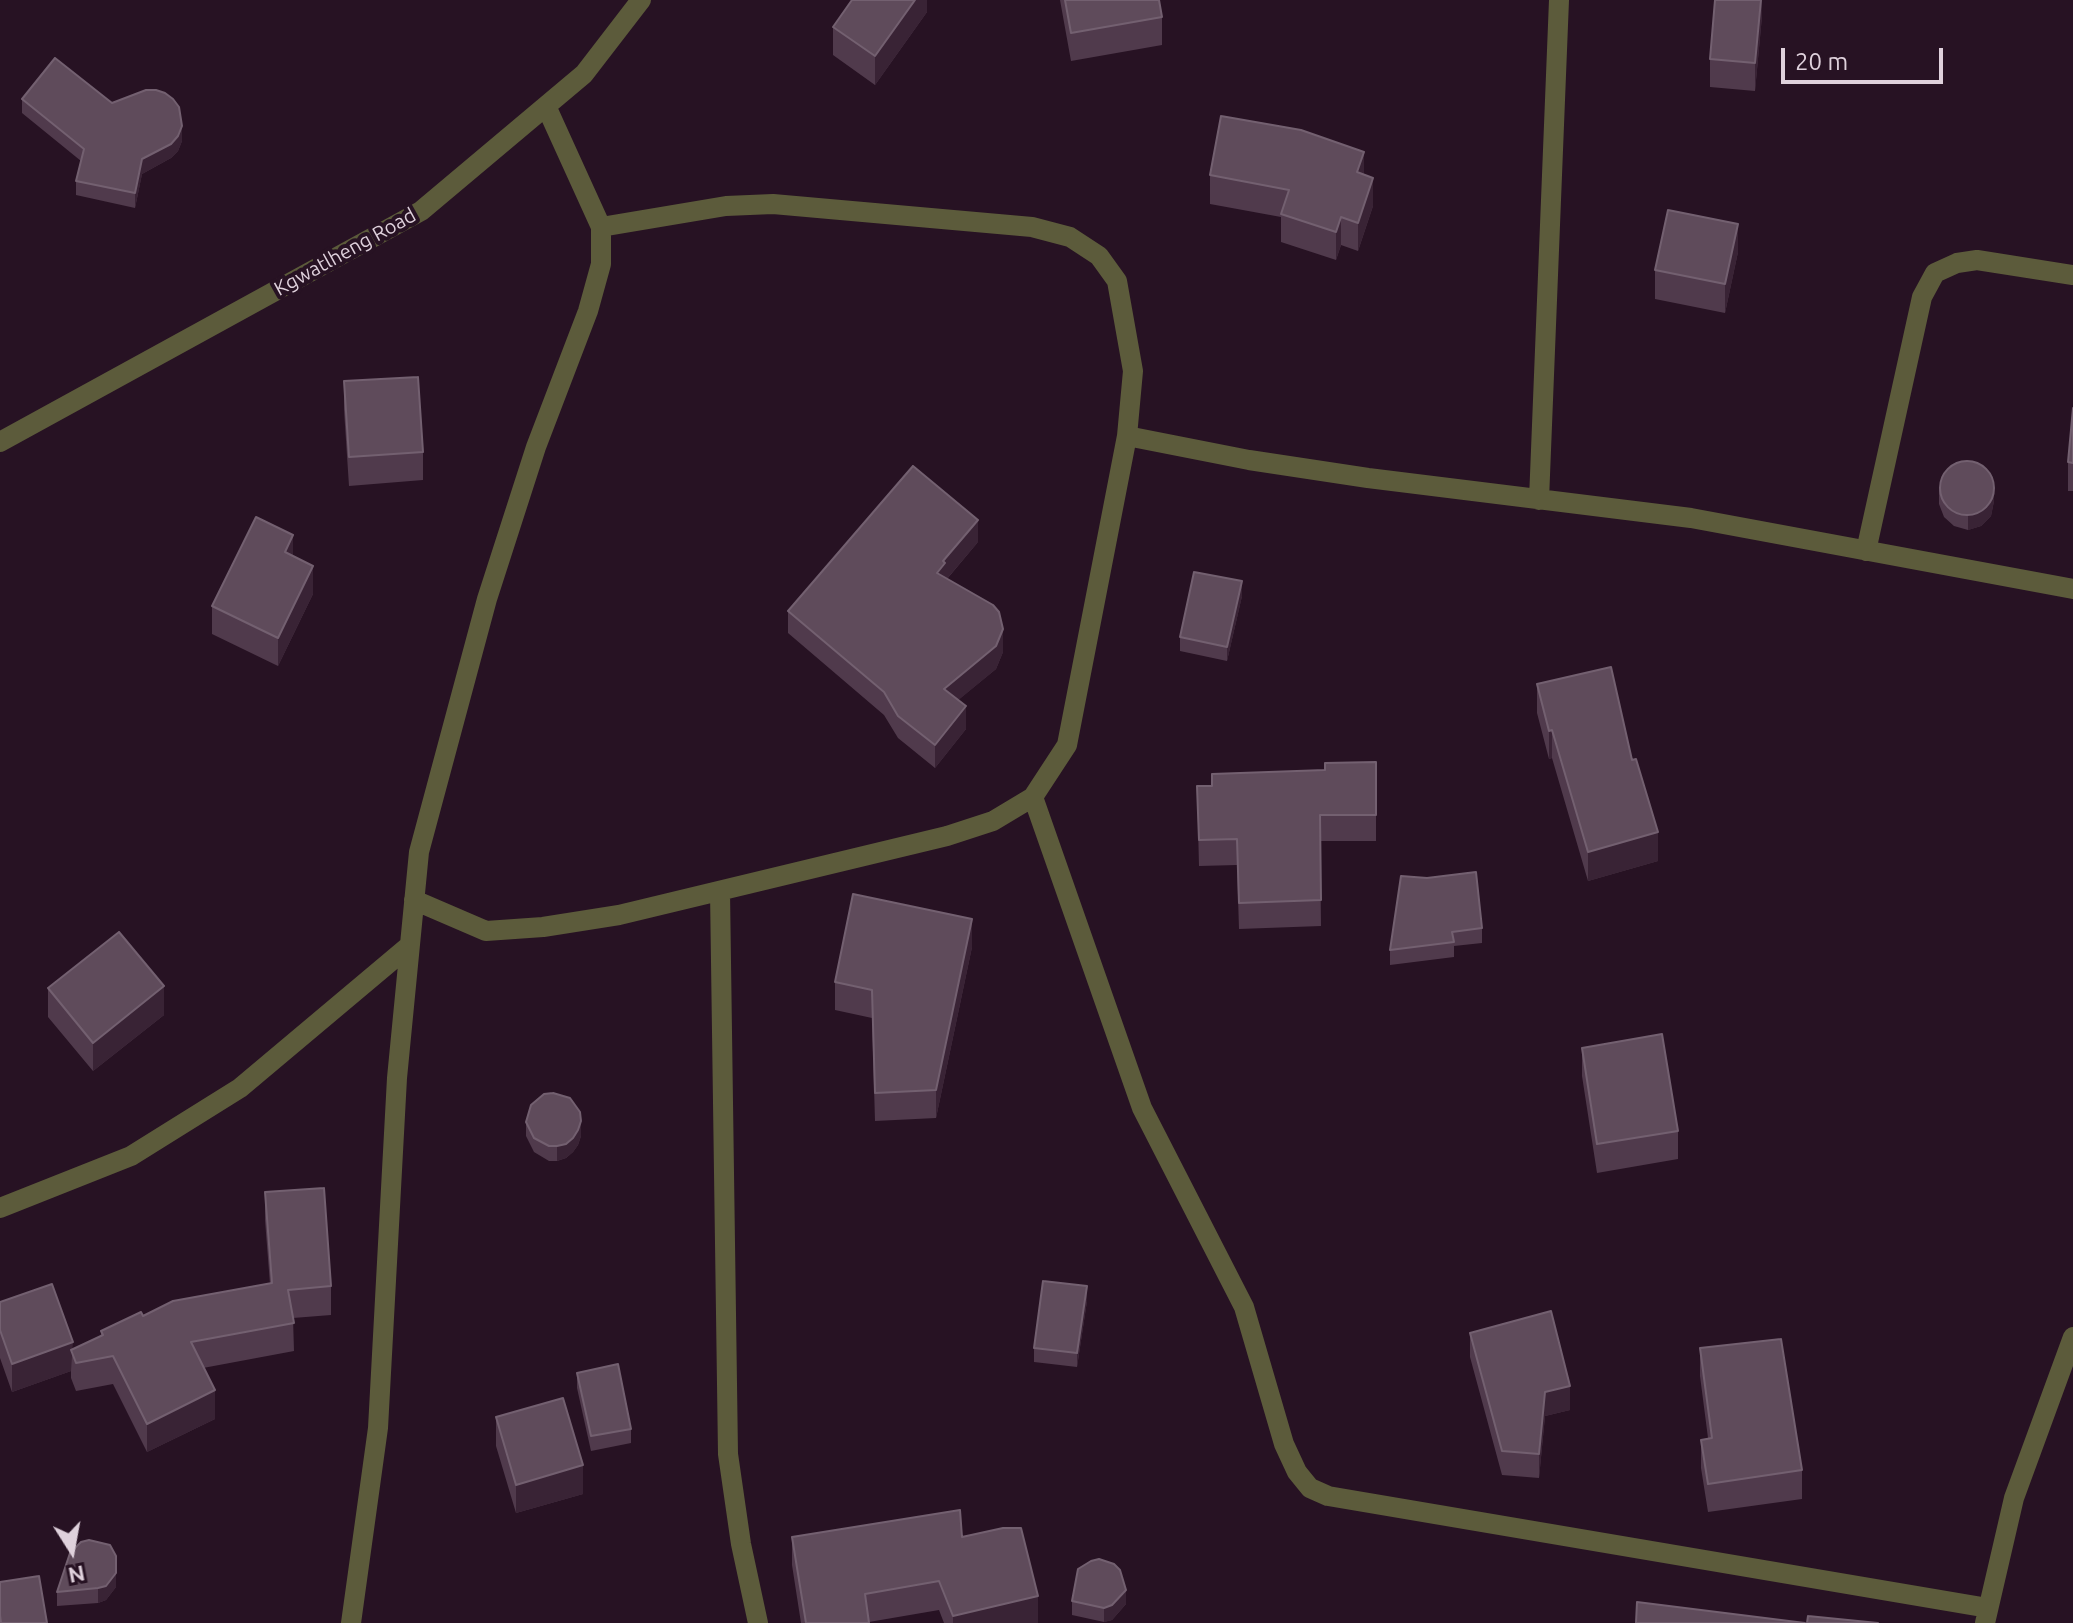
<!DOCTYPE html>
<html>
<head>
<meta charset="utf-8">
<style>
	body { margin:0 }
	#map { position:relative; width:2073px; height:1623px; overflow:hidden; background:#271223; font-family:Ubuntu,sans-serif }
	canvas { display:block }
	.north { position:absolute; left:32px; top:1511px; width:80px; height:80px; -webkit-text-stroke:6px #271223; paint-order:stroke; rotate:169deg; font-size:22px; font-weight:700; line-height:32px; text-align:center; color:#dfd1dc }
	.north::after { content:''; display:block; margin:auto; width:28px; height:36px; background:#dfd1dc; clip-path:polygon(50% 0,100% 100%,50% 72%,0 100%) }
	.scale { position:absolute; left:1781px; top:48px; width:162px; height:36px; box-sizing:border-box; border:4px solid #dfd1dc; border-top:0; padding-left:10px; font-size:24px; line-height:28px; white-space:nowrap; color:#dfd1dc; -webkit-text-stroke:6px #271223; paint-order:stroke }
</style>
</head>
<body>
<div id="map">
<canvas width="2073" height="1623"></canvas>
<div class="north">N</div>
<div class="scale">20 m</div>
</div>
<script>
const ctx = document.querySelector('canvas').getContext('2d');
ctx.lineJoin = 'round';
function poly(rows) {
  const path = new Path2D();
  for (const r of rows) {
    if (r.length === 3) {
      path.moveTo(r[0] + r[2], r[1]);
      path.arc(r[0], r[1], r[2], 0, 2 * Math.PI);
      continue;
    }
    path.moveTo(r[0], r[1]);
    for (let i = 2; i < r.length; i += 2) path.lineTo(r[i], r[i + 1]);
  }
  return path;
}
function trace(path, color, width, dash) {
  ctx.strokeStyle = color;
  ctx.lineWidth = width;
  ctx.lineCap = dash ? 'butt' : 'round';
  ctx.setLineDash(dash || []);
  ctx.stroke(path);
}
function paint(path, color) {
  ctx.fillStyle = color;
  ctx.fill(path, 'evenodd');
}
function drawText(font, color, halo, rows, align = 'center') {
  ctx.font = font + ' Ubuntu,sans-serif';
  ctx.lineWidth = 8;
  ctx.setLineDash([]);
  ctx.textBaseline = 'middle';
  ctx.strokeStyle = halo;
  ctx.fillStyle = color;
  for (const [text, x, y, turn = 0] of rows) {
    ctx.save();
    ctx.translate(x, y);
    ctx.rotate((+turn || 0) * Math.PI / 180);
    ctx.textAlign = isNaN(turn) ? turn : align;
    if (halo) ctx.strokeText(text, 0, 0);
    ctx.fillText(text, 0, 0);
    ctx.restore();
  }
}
trace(poly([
	[601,227,726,206,773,204,1032,227,1070,237,1099,256,1117,281,1133,371,1127,436,1249,460,1368,478,1691,518,2073,589],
	[0,442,421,211,584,74,641,0],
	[1539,500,1559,0],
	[1866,551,1922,297,1935,273,1957,263,1977,260,2073,275],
	[1033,797,1142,1108,1244,1307,1284,1444,1297,1472,1310,1488,1328,1496,1988,1608],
	[720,891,728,1454,741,1544,758,1623],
	[414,900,486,931,543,927,619,915,947,836,993,821,1033,797,1067,745,1127,436],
	[0,1208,131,1156,240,1088,409,946],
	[351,1623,378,1428,397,1078,419,852,487,599,536,447,588,311,601,264,601,227,546,106],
	[1985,1623,2014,1498,2073,1337]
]), '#5c5b3b', 20);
paint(poly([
	[927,0,927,12,875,85,833,55,833,27],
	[1060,0,1159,0,1162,17,1162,45,1071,61],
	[1762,0,1762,16,1755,91,1710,87,1710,59],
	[22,99,112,103,182,141,178,151,171,158,142,174,135,208,76,195,76,181,81,161,22,113],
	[1364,174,1373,206,1358,251,1341,245,1336,260,1281,242,1281,217,1210,204,1210,175],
	[1738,252,1725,313,1655,299,1655,270],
	[344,381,423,452,423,480,349,486,344,410],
	[2073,408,2073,491,2068,491,2068,462],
	[1939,489,1994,501,1991,516,1981,526,1968,530,1954,526,1944,517,1939,504],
	[978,542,947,579,1003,652,996,669,958,700,966,729,935,768,898,738,884,715,788,633,788,611],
	[293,556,313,594,278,666,212,634,212,606],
	[1242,596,1227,661,1180,651,1180,637],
	[1537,684,1632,760,1658,861,1588,881,1552,758,1549,759,1537,713],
	[1376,762,1376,841,1320,841,1321,926,1239,929,1237,865,1199,866,1197,786,1212,786],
	[1427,878,1482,928,1482,943,1454,946,1454,957,1390,965,1390,950],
	[972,947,936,1118,875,1121,872,1018,835,1010,835,982],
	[48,988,164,1015,93,1071,48,1017],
	[1582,1048,1678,1131,1678,1159,1597,1173,1582,1076],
	[526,1122,581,1136,578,1145,573,1152,566,1158,557,1161,549,1161,534,1152,526,1136],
	[265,1192,331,1286,331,1315,293,1318,294,1351,203,1368,215,1419,147,1452,113,1384,76,1391,71,1378,71,1371,12,1392,0,1358,0,1302,73,1350,101,1336,101,1331,143,1316,270,1284,265,1220],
	[1087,1301,1077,1367,1034,1362,1034,1348],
	[1470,1333,1570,1410,1545,1416,1539,1478,1502,1475,1470,1357],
	[1700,1348,1802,1470,1802,1499,1708,1512,1701,1468,1701,1440,1708,1438,1700,1376],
	[577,1373,631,1429,631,1443,591,1451,577,1388],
	[496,1417,583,1494,516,1513,496,1446],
	[792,1537,962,1537,1038,1623,944,1623,939,1610,869,1622,869,1623,801,1623,792,1565],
	[116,1556,116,1587,106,1600,98,1603,57,1606,57,1592],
	[1072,1601,1126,1604,1112,1620,1104,1622,1072,1615]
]), '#503a4c');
paint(poly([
	[915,0,927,0,927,12,875,85,875,56],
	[1761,0,1762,0,1762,16,1755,91,1755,63],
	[182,126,182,141,178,151,171,158,142,174,135,208,135,193,142,159],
	[1364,152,1364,180,1357,172],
	[1373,178,1373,206,1358,251,1358,223],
	[1341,217,1341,245,1336,260,1336,232],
	[1738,224,1738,252,1725,313,1725,284],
	[1994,487,1994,501,1991,516,1981,526,1968,530,1968,516],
	[978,520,978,542,945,581,937,573,943,561],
	[293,535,293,563,285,552],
	[313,566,313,594,278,666,278,638],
	[1242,581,1242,596,1227,661,1227,647],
	[1003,629,1003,652,996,669,944,712,944,689],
	[966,706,966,729,935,768,935,745],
	[1552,730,1552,758,1549,759,1549,731],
	[1658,832,1658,861,1588,881,1588,852],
	[972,919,972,947,936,1118,936,1090],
	[164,986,164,1015,93,1071,93,1043],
	[581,1121,581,1136,578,1145,573,1152,566,1158,557,1161,557,1146],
	[1087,1286,1087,1301,1077,1367,1077,1353],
	[73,1342,71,1371,12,1392,12,1364],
	[1570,1386,1570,1410,1545,1416,1539,1478,1539,1454,1545,1392],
	[215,1390,215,1419,147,1452,147,1424],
	[583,1465,583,1494,516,1513,516,1485],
	[116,1573,116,1587,106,1600,98,1603,98,1588],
	[1126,1590,1126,1604,1112,1620,1104,1622,1104,1608],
	[1038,1596,1038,1623,953,1623,953,1616]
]), '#392335');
const building = poly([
	[852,0,915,0,875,56,833,27,852,0],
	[1065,0,1159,0,1162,17,1071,33,1065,0],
	[1715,0,1761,0,1755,63,1710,59,1715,0],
	[55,58,112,103,146,90,156,90,165,93,173,99,179,107,182,126,178,136,171,144,142,159,135,193,76,181,84,149,22,99,55,58],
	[1221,116,1301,130,1364,152,1357,172,1373,178,1358,223,1341,217,1336,232,1281,214,1289,190,1210,175,1221,116],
	[1668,210,1738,224,1725,284,1655,270,1668,210],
	[418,377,423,452,349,457,344,381,418,377],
	[2073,408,2073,463,2068,462,2073,408],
	[1967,488,27],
	[913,466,978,520,943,561,945,563,937,573,993,605,999,612,1003,629,996,646,944,689,966,706,935,745,898,716,884,692,788,611,913,466],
	[256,517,293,535,285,552,313,566,278,638,212,606,256,517],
	[1194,572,1242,581,1227,647,1180,637,1194,572],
	[1611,667,1632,760,1636,759,1658,832,1588,852,1552,730,1549,731,1537,684,1611,667],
	[1376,762,1376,815,1320,815,1321,900,1239,903,1237,839,1199,840,1197,786,1212,786,1212,774,1325,770,1325,763,1376,762],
	[1476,872,1482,928,1452,932,1454,942,1390,950,1401,876,1427,878,1476,872],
	[853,894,972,919,936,1090,875,1093,872,990,835,982,853,894],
	[119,932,164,986,93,1043,48,988,119,932],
	[1662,1034,1678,1131,1597,1144,1582,1048,1662,1034],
	[553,1093,570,1098,580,1112,581,1121,578,1130,573,1138,566,1144,557,1146,549,1146,534,1138,526,1122,531,1105,544,1094,553,1093],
	[324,1188,331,1286,288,1290,294,1323,191,1342,215,1390,147,1424,113,1356,76,1363,71,1350,103,1335,101,1331,141,1312,143,1316,173,1301,272,1283,265,1192,324,1188],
	[1043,1281,1087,1286,1077,1353,1034,1348,1043,1281],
	[52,1284,73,1342,12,1364,0,1330,0,1302,52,1284],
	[1551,1311,1570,1386,1545,1392,1539,1454,1502,1451,1470,1333,1551,1311],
	[1781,1339,1802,1470,1708,1484,1701,1440,1712,1438,1700,1348,1781,1339],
	[618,1364,631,1429,591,1436,577,1373,618,1364],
	[563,1398,583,1465,516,1485,496,1417,563,1398],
	[960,1510,962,1537,1003,1528,1021,1528,1038,1596,953,1616,939,1581,865,1594,869,1623,806,1623,792,1537,960,1510],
	[89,1540,110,1545,116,1556,116,1573,106,1586,98,1588,57,1592,70,1553,81,1542,89,1540],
	[1099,1559,1114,1564,1120,1570,1126,1590,1112,1605,1104,1608,1072,1601,1078,1569,1091,1561,1099,1559],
	[39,1576,47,1623,1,1623,0,1615,0,1582,39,1576],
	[1637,1602,1805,1623,1636,1623,1637,1602],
	[1808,1616,1878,1623,1807,1623,1808,1616]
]);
paint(building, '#5f4b5b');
trace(building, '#736070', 2);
drawText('20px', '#dfd1dc', '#271223', [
	["Kgwatlheng Road",345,252,-29]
]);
</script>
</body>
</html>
